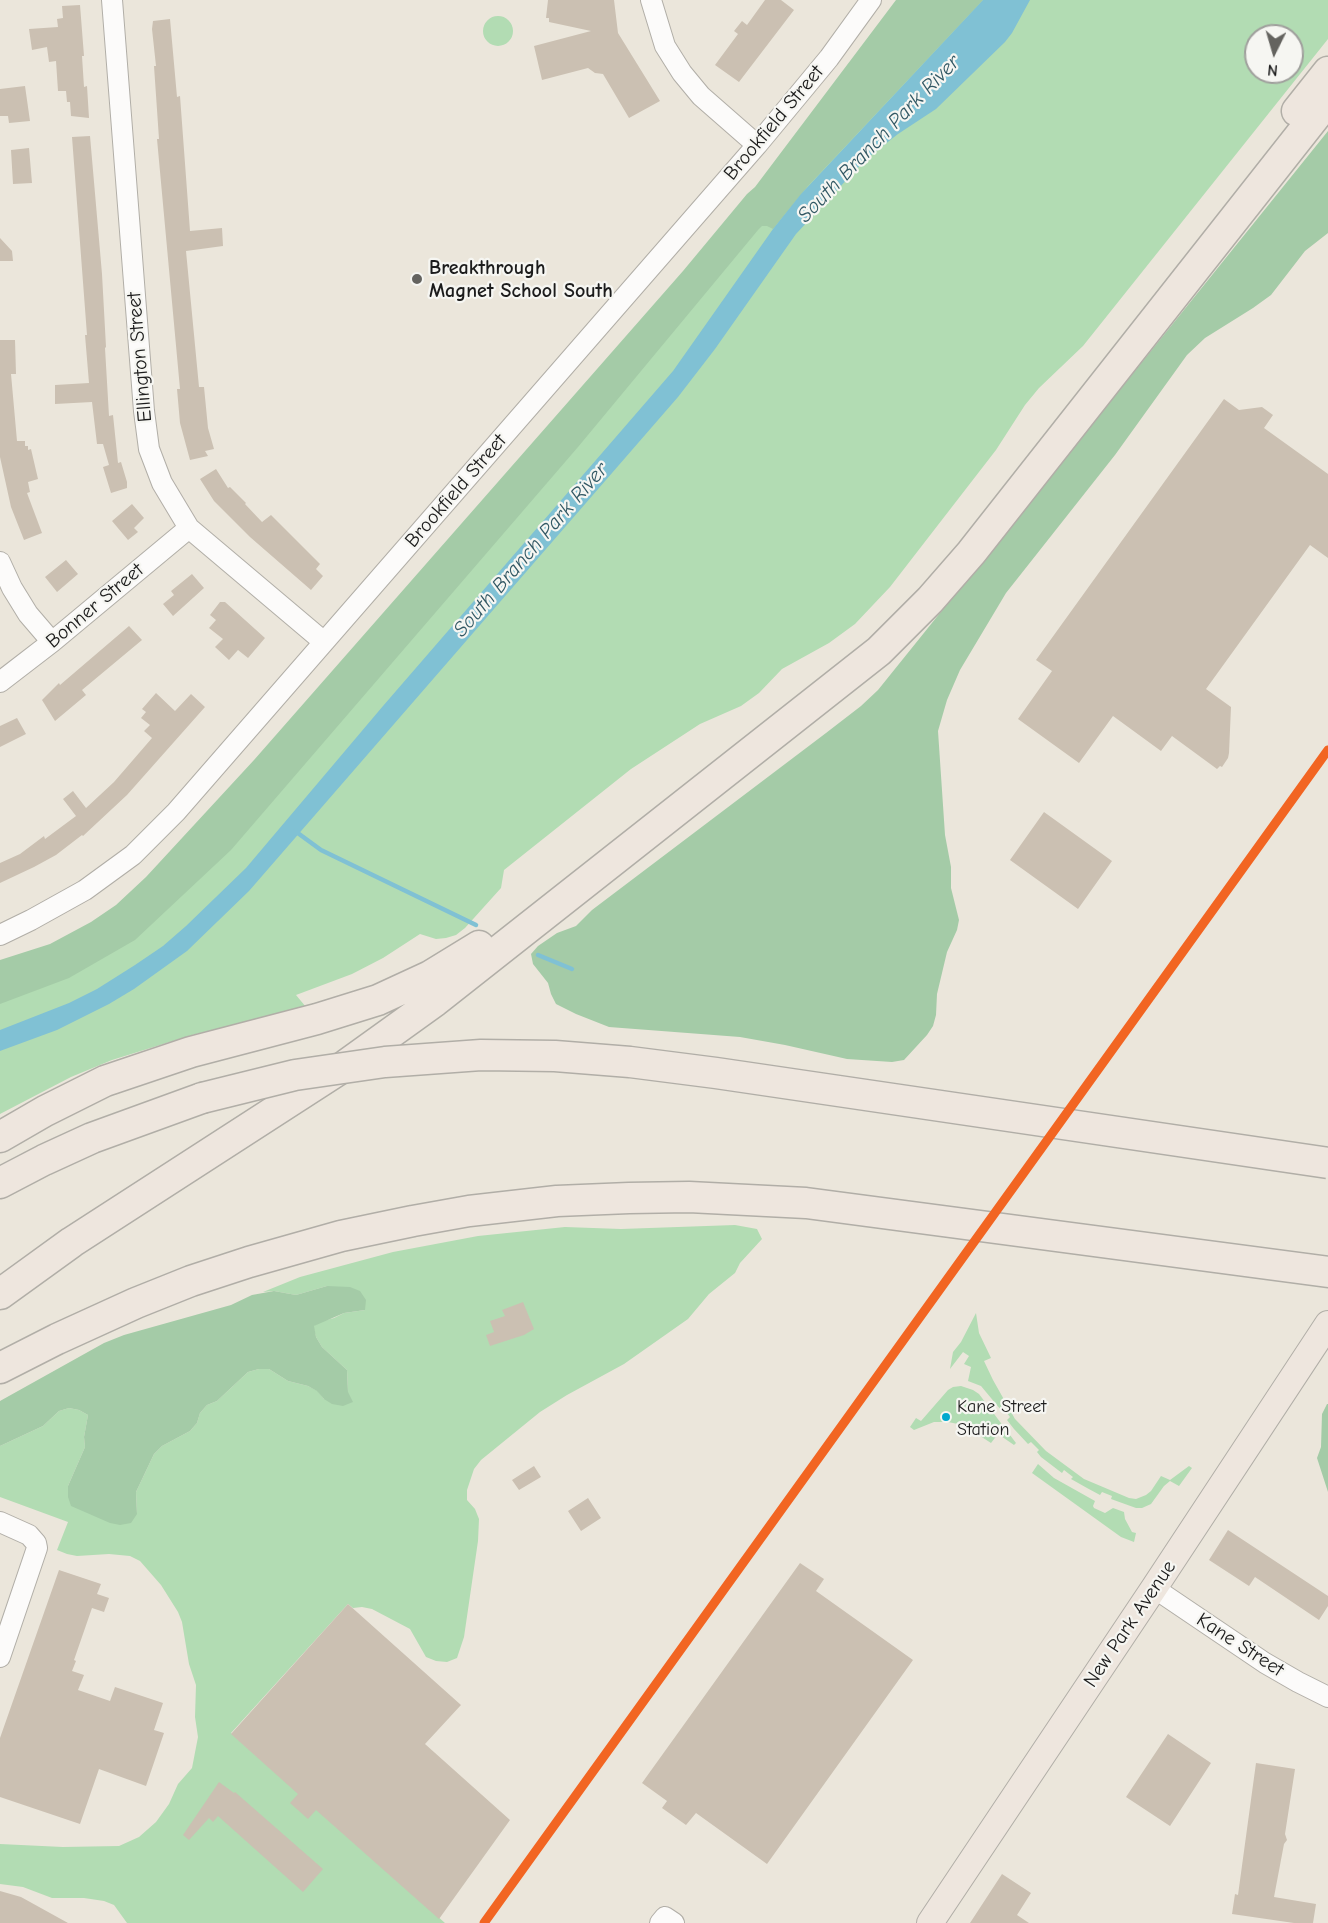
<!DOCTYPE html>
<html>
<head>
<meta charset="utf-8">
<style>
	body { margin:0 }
	#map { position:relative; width:1328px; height:1923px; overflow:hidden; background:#ebe6db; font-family:"Comic Neue",sans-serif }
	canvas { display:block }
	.north { position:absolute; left:1244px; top:24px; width:60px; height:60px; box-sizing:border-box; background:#f6f6f2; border:2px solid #9f9f9c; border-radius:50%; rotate:185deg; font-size:16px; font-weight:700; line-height:24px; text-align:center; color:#1c1c1c }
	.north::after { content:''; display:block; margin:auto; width:21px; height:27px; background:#64635f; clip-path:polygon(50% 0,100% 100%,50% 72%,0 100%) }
</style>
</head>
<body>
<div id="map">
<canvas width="1328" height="1923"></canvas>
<div class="north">N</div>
</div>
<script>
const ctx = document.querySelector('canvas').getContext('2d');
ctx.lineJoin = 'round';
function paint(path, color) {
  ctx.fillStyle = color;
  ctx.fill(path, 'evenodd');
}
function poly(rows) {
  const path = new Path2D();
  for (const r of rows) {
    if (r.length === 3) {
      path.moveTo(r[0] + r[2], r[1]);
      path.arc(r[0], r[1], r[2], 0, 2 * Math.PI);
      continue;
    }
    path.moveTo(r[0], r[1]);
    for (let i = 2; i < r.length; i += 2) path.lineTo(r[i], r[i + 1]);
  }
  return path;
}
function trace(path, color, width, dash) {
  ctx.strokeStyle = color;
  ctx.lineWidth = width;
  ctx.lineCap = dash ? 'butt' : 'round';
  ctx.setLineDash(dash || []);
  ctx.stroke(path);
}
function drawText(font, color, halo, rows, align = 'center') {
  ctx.font = font + ' "Comic Neue",sans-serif';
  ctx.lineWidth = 4.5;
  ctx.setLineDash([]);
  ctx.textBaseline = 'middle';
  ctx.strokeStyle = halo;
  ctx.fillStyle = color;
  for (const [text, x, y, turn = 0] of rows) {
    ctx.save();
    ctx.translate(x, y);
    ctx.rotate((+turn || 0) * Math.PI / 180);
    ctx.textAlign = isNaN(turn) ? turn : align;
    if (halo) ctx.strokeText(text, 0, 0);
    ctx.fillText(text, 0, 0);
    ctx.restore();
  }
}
paint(poly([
	[910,0,1328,0,1328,39,1083,346,1039,388,1025,405,996,450,890,587,855,624,829,643,782,669,759,693,741,706,700,724,631,769,504,870,501,888,465,928,456,935,446,938,436,939,420,934,383,958,352,974,296,995,306,1007,192,1035,112,1060,71,1077,0,1114,0,966,57,943,108,913,156,876,772,180],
	[1256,36,1292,36,1292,72,1256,72],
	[498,31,15],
	[735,1225,757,1229,762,1239,740,1263,735,1273,709,1294,688,1319,624,1364,567,1395,540,1412,481,1460,474,1469,467,1490,467,1500,475,1509,479,1519,478,1541,464,1637,457,1658,447,1662,436,1661,426,1657,410,1629,372,1609,362,1607,353,1608,348,1604,231,1733,445,1923,127,1923,114,1905,104,1901,84,1898,52,1898,23,1887,0,1884,0,1844,63,1847,119,1846,139,1837,156,1822,169,1804,178,1784,192,1768,198,1737,195,1717,196,1685,189,1664,182,1622,178,1612,161,1585,140,1561,130,1556,109,1554,77,1556,67,1554,57,1550,68,1522,0,1497,0,1446,43,1426,59,1411,69,1408,79,1410,88,1415,84,1437,85,1447,68,1486,137,1514,136,1492,154,1454,162,1446,190,1431,197,1423,200,1413,207,1405,217,1401,248,1372,259,1369,269,1369,288,1381,308,1386,318,1391,324,1399,348,1392,347,1370,322,1347,316,1337,313,1326,323,1321,334,1318,344,1313,365,1310,327,1286,296,1295,274,1291,263,1292,300,1277,393,1252,478,1236,565,1227,621,1229],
	[976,1313,979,1333,991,1358,984,1361,993,1380,1015,1419,1046,1451,1084,1479,1129,1498,1136,1499,1146,1495,1151,1491,1161,1476,1170,1480,1189,1466,1192,1468,1179,1486,1170,1481,1164,1486,1151,1504,1142,1508,1136,1508,1111,1499,1112,1496,1102,1492,1100,1495,1087,1488,1071,1479,1073,1477,1064,1470,1062,1473,1058,1470,1041,1457,1037,1452,1039,1450,1031,1442,1028,1444,1014,1429,1007,1420,1010,1417,1004,1409,1001,1410,981,1386,968,1381,971,1367,964,1364,969,1356,963,1352,950,1369,953,1352,961,1342],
	[961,1386,973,1390,979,1394,1016,1443,1014,1445,998,1434,991,1443,963,1425,948,1422,934,1422,914,1430,910,1427,916,1418,921,1421,948,1390,953,1387],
	[1038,1464,1054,1478,1095,1501,1093,1506,1094,1508,1105,1513,1113,1508,1124,1512,1125,1519,1132,1532,1136,1533,1134,1542,1121,1537,1032,1473]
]), '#b2dcb3');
paint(poly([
	[896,0,983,0,808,186,773,229,767,226,762,226,758,230,578,447,231,850,135,940,69,978,0,1004,0,960,50,944,91,922,116,905,146,877,254,760,683,271,747,194,755,187],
	[1328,131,1328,233,1305,251,1271,295,1253,308,1205,338,1187,355,1115,455,1006,593,960,670,947,700,938,731,945,835,951,867,951,888,959,920,957,930,947,952,937,994,936,1015,933,1026,927,1035,904,1060,892,1062,847,1059,785,1045,740,1037,609,1027,576,1014,556,1004,551,994,548,983,533,964,531,954,538,946,557,933,576,926,592,910,826,733,861,706,878,690],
	[327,1286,350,1287,360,1291,366,1300,365,1310,344,1313,314,1326,316,1337,322,1347,347,1370,348,1392,353,1402,343,1406,332,1404,324,1399,317,1391,308,1386,288,1381,269,1369,259,1369,248,1372,217,1401,207,1405,200,1413,197,1423,190,1431,162,1446,154,1454,136,1492,137,1514,131,1523,120,1525,110,1523,71,1506,68,1497,68,1486,85,1447,84,1437,88,1415,79,1410,69,1408,59,1411,43,1426,0,1446,0,1401,104,1343,124,1335,231,1305,252,1295,274,1291,296,1295],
	[1327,1404,1328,1404,1328,1492,1317,1458,1321,1447,1322,1414]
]), '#a4cba7');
paint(poly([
	[983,0,1030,0,1012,33,1005,42,936,109,898,134,865,160,796,234,715,349,678,397,249,891,187,951,134,989,109,1004,57,1030,0,1051,0,1030,69,1003,97,989,135,965,163,946,186,926,246,868,383,706,673,371,773,229,801,194]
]), '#80c1d4');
trace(poly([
	[295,831,321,850,476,925],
	[538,955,572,969]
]), '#80c1d4', 4.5);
paint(poly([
	[548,0,614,0,618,33,660,101,629,118,603,74,595,73,588,68,542,80,534,46,591,31,549,22,549,18,546,18],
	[765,0,781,0,794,10,739,82,715,65,738,34,734,31,742,21,747,25],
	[80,5,84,56,82,56,84,87,87,86,89,118,71,116,70,102,67,102,66,91,58,91,56,61,49,62,47,47,32,50,29,29,58,27,57,19,63,18,62,6],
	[170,19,177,97,180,96,190,231,222,228,223,246,186,251,199,387,204,387,208,428,214,449,205,451,208,456,190,460,180,423,177,389,180,389,157,139,159,139,154,66,156,66,152,29,153,21],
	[25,86,30,121,9,123,8,116,0,116,0,89],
	[90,136,102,274,106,347,105,348,109,416,113,415,118,463,121,462,127,482,127,488,111,493,103,467,109,465,103,444,97,444,92,402,55,404,55,385,89,383,85,335,87,335,72,137],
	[29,148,32,183,13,184,11,150],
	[0,238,12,251,13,261,0,261],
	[0,340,15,340,16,374,11,374,17,441,25,441,25,446,28,446,28,450,31,449,38,479,28,482,30,492,27,493,42,533,24,540,11,507,0,457],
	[1224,399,1239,410,1262,407,1273,415,1264,428,1328,474,1328,558,1310,545,1206,689,1231,707,1229,753,1228,758,1222,767,1220,766,1217,769,1172,736,1161,751,1113,716,1079,763,1018,719,1052,671,1036,660],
	[216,469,228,488,230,487,246,503,245,504,262,522,271,515,320,564,316,569,323,576,311,590,250,537,214,501,200,479],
	[132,504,144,518,134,528,138,532,128,540,112,521],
	[66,560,78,574,57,592,45,577],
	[192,574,204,588,173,616,163,604,174,595,171,591],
	[220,602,225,602,265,638,248,658,238,650,229,660,215,647,223,639,209,628,216,620,210,615],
	[129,626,142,640,82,690,86,695,55,721,42,700,59,683,60,685],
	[156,693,175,711,191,694,205,707,127,795,83,836,82,835,56,855,34,867,0,883,0,863,20,854,44,836,45,839,76,816,63,799,73,791,86,808,114,782,152,738,144,731,150,725,141,718,146,712,142,709],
	[17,718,26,734,0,747,0,726],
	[1044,812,1112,861,1078,909,1010,860],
	[523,1302,534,1329,524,1335,490,1346,486,1335,494,1332,490,1321,505,1316,502,1310],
	[534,1466,541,1477,519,1490,512,1480],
	[588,1498,601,1518,581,1531,568,1511],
	[1228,1530,1328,1596,1328,1606,1319,1620,1255,1577,1249,1586,1209,1560],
	[800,1563,824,1579,816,1591,913,1660,767,1864,696,1813,686,1825,662,1808,667,1801,642,1783],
	[59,1570,101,1584,97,1594,109,1598,104,1612,92,1608,74,1660,76,1661,72,1671,84,1675,78,1690,110,1701,115,1687,163,1703,154,1730,164,1733,146,1786,99,1769,80,1824,0,1797,0,1738],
	[348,1604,461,1705,425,1744,510,1820,439,1919,316,1810,308,1819,290,1803,298,1794,231,1734],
	[1168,1734,1211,1763,1170,1826,1126,1797],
	[1256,1763,1295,1769,1285,1834,1287,1840,1284,1844,1274,1897,1316,1904,1313,1923,1294,1923,1232,1914,1235,1894,1238,1895],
	[219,1782,234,1793,235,1792,323,1869,303,1892,218,1816,213,1822,209,1818,189,1840,183,1835],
	[1002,1874,1031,1893,1017,1915,1029,1923,970,1923],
	[0,1891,21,1897,68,1923,0,1923]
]), '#cbc0b2');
const minor = poly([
	[112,0,144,411,149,449,162,483,189,528,324,642],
	[651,0,665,46,682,73,701,96,757,145],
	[0,562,12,588,28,614,52,642],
	[0,682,52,642,189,528],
	[0,935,31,920,85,890,133,855,176,812,757,145,829,58,871,0],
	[0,1522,29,1535,36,1543,37,1548,0,1657],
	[1154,1588,1265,1663,1298,1682,1328,1697],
	[660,1923,665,1917,674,1923]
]);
const major = poly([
	[930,1923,1154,1588,1328,1324]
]);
const highway = poly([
	[1297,111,1328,72],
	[0,1137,45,1111,105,1081,191,1052,317,1019,378,1000,430,976,479,946],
	[0,1183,44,1160,92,1138,202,1098],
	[0,1294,72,1242,346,1065,435,1001,879,651,930,600,971,553,1328,100],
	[0,1368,57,1339,136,1303,191,1281,249,1262,341,1236,413,1221,469,1211,557,1201,629,1198,689,1197,806,1203,1328,1272]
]);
trace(minor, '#b1aea7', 22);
trace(major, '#b1aea7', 28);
trace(highway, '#b1aea7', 33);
trace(minor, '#fcfbfa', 20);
trace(major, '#eee6de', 26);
trace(highway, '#eee6de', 30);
const highwayBridge = poly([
	[202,1098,295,1075,385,1062,481,1055,555,1056,630,1062,716,1073,1328,1163]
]);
trace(highwayBridge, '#b1aea7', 33, []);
trace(highwayBridge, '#eee6de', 30);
trace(poly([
	[484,1923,1328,750]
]), '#f26522', 9);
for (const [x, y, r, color] of [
	[417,279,6,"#64635f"],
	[946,1417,5,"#00a9ce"]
]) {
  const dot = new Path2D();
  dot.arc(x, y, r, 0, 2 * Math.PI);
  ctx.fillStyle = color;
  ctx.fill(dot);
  trace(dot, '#f6f6f2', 2);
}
drawText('18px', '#1c1c1c', '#f6f6f2', [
	["Kane Street",957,1407],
	["Station",957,1430]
], 'left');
drawText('20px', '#1c1c1c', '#f6f6f2', [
	["Brookfield Street",774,123,-50],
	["Ellington Street",140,357,-95],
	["Brookfield Street",456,491,-49],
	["Bonner Street",95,606,-40],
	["New Park Avenue",1130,1624,-56],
	["Kane Street",1240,1645,33]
]);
drawText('bold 20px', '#1c1c1c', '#f6f6f2', [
	["Breakthrough",429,268],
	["Magnet School South",429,291]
], 'left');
drawText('italic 21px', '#325864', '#f6f6f2', [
	["South Branch Park River",879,139,-46],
	["South Branch Park River",531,550,-49]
]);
</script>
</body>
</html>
